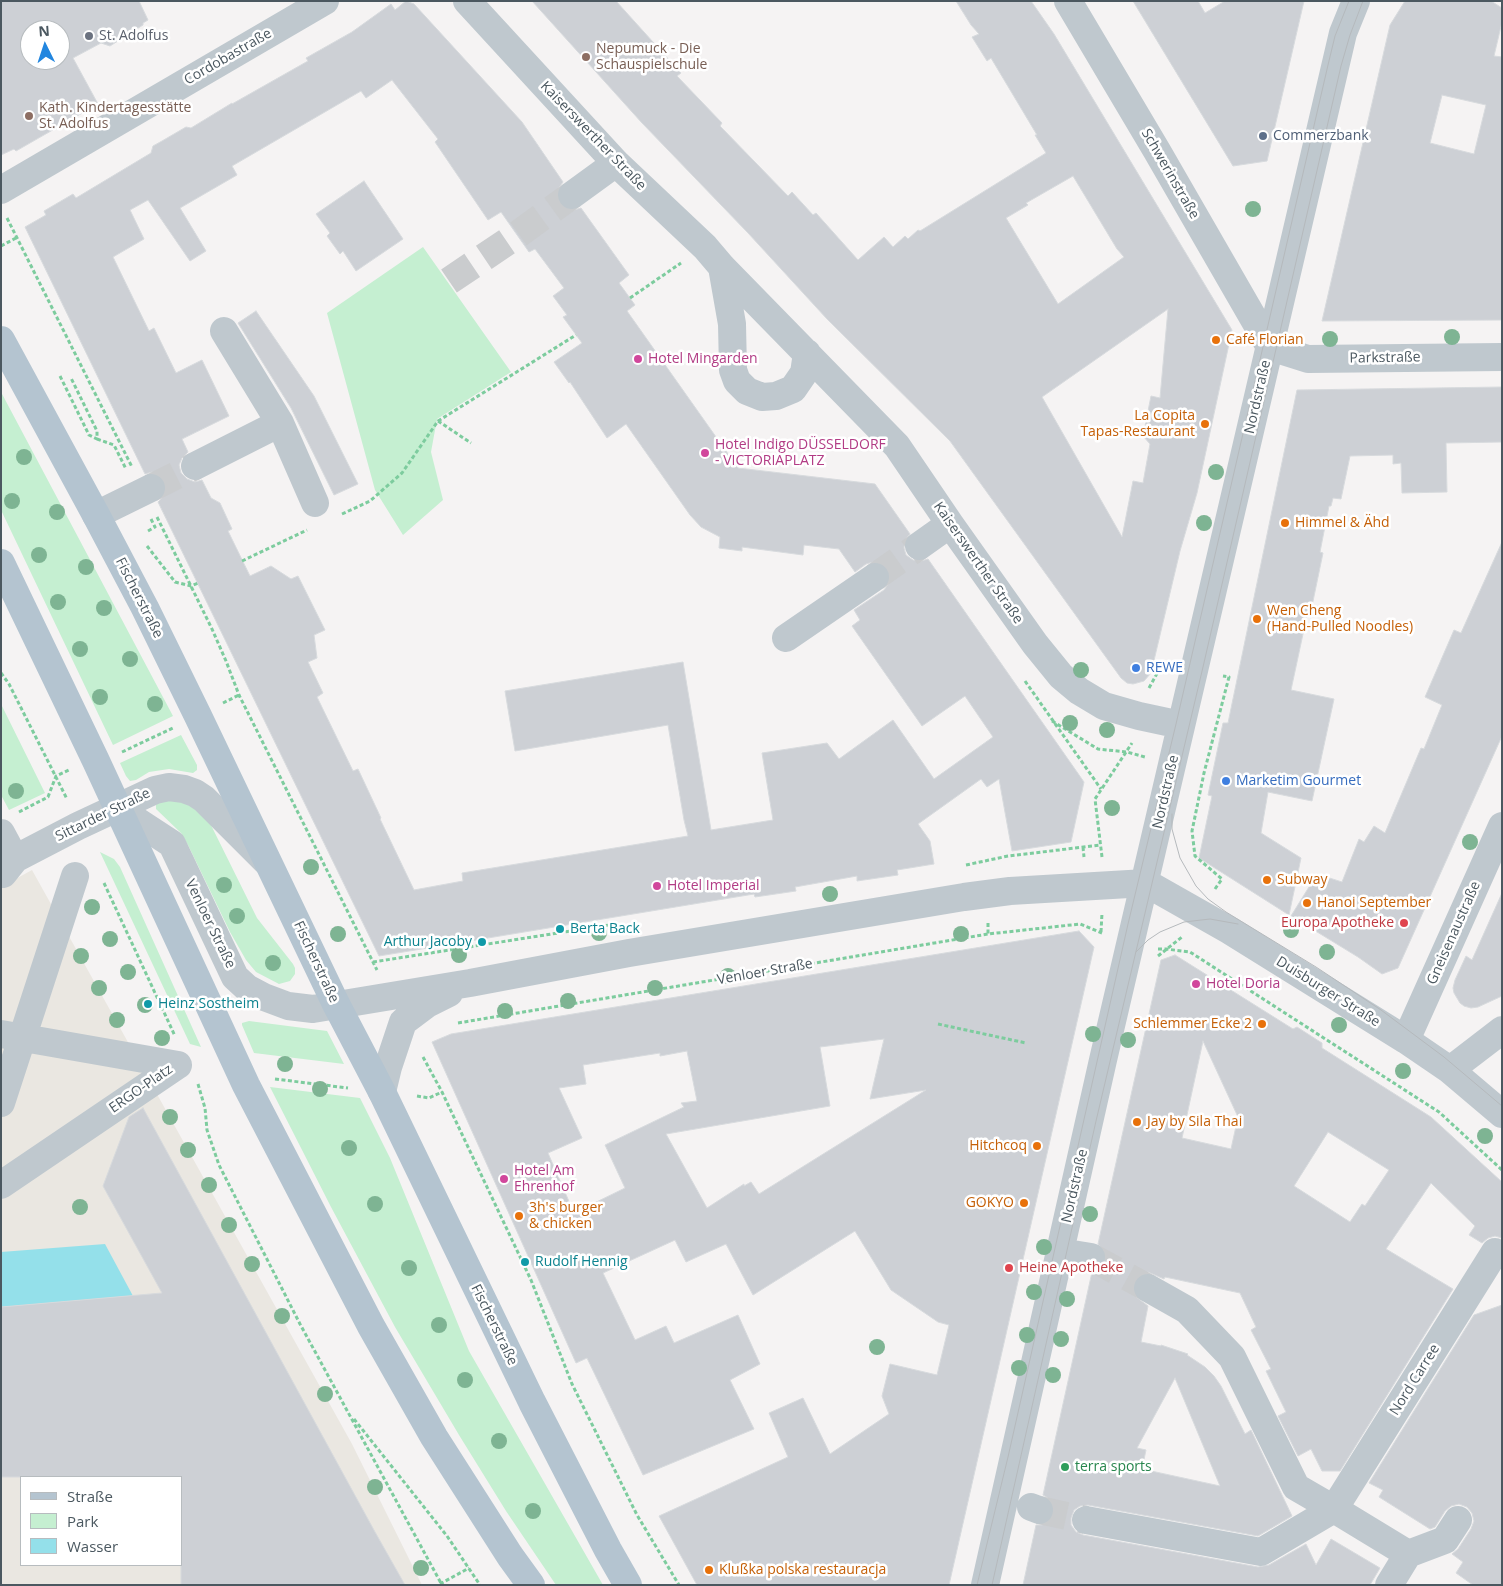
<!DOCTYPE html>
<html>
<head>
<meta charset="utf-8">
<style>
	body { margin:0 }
	#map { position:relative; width:1503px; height:1586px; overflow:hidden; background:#f5f3f3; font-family:"Open Sans",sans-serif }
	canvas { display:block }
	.frame { position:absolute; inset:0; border:2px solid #4b5860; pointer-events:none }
	.legend { position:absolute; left:20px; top:1476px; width:162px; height:90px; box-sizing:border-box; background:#fff; border:1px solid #b7bcbf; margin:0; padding:6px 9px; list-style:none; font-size:15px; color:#4b5860 }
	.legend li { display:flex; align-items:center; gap:10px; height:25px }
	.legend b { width:25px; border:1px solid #b7bcbf }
	.north { position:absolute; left:20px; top:20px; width:50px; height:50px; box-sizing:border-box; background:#fff; border:1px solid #b7bcbf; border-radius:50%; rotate:356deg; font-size:14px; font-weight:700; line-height:20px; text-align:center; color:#4b5860 }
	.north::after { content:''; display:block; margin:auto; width:18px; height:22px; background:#2286df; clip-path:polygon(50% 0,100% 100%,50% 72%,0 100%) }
</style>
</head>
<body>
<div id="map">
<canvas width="1503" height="1586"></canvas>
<div class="frame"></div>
<ul class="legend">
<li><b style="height:6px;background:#b4c4d0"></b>Straße</li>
<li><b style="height:14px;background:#c5efd1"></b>Park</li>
<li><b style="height:14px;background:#94e0ea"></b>Wasser</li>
</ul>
<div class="north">N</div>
</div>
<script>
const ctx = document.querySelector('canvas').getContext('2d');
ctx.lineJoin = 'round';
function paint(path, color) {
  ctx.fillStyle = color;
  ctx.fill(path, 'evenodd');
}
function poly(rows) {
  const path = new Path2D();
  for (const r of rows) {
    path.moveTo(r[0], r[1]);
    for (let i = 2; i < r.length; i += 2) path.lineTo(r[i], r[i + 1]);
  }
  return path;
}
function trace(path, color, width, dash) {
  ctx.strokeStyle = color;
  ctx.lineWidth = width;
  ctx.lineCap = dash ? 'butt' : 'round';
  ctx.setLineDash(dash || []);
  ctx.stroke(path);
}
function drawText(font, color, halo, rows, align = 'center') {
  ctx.font = font + ' "Open Sans",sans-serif';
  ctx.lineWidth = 5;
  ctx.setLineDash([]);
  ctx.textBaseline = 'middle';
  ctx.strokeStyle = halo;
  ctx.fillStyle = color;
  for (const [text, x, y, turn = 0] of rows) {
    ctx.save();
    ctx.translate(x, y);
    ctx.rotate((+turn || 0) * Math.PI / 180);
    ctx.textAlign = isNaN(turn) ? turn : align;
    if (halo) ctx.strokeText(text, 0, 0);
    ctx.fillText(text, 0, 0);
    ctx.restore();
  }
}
paint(poly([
	[32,870,352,1444,422,1585,1,1585,1,887],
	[21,1477,181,1477,181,1565,21,1565]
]), '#eae7e1');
paint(poly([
	[423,247,511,372,437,419,431,452,443,500,403,535,375,490,327,313],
	[1,392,173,716,113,745,1,510],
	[1,704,45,793,9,810,1,795],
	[181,735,197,765,197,770,193,773,169,769,149,772,136,780,130,781,126,776,120,763],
	[161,800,185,800,207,817,257,918,293,964,295,968,295,974,290,981,279,984,256,972,246,960,230,932,188,845,181,833,156,809,156,805],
	[100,852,114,859,120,867,201,1047,190,1044],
	[249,1021,327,1031,344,1064,254,1053,242,1025,242,1023],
	[270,1087,360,1098,390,1158,469,1351,603,1585,556,1585,506,1511,459,1435,395,1327,331,1207]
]), '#c5efd1');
paint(poly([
	[105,1244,133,1296,1,1307,1,1252]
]), '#94e0ea');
const building = poly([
	[1,1,139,1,148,20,143,23,143,25,110,46,101,43,73,58,98,104,16,151,14,149,1,155,1,1],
	[30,30,60,30,60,60,30,60,30,30],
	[406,1,414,4,522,122,563,182,558,189,557,197,559,204,566,209,574,210,581,208,629,275,619,283,635,305,627,311,738,468,875,484,910,534,905,540,904,548,906,555,913,560,921,561,928,559,1084,782,1071,842,1012,851,999,779,987,787,981,779,918,824,930,841,934,864,897,870,898,875,857,881,857,876,795,887,796,891,755,897,754,894,379,956,158,502,164,496,167,489,165,482,159,475,152,472,145,474,25,227,46,215,44,211,73,194,76,198,151,153,153,146,162,141,186,127,191,128,232,103,232,104,308,61,306,58,352,32,391,4,395,10,406,1],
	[392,80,438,139,435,142,488,220,501,212,529,252,535,249,564,288,553,296,567,315,563,317,582,343,554,362,569,383,570,382,607,438,626,424,690,515,701,527,720,537,719,548,742,551,742,547,803,555,804,545,839,549,855,572,866,564,873,562,882,563,888,569,890,575,889,583,884,590,854,610,860,620,852,626,922,726,965,696,993,737,934,779,893,720,839,759,827,743,762,753,773,820,711,830,683,662,505,691,515,751,668,725,684,820,688,836,462,873,463,881,414,890,380,819,381,818,358,769,353,771,317,697,323,693,308,662,317,658,314,635,325,630,298,576,291,579,271,566,250,576,228,531,232,529,220,503,211,498,202,480,195,482,187,479,181,473,179,465,182,458,188,452,182,439,229,416,202,360,176,373,154,328,149,331,113,257,144,239,130,210,148,200,190,261,206,251,180,208,237,175,232,166,361,91,366,98,392,80],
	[532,1,616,1,681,73,677,76,722,123,720,126,788,196,792,192,813,215,816,213,858,260,884,237,893,247,905,236,908,239,918,230,920,231,1046,153,1035,135,1037,135,991,58,987,61,972,37,979,34,971,25,956,1,1031,1,1054,34,1232,330,1197,493,1180,551,1151,673,1144,681,1133,684,1127,683,1121,678,950,441,827,319,748,233,642,123,532,1],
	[1073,176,1117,249,1124,257,1058,304,1006,218,1028,205,1026,203,1073,176],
	[1168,309,1160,398,1151,396,1143,436,1150,444,1143,483,1133,481,1122,537,1042,397,1168,309],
	[1133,1,1198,1,1205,13,1225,1,1304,1,1267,161,1233,166,1133,1],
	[1405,1,1491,1,1502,8,1502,22,1494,56,1502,57,1502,320,1322,321,1390,25,1405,1],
	[1442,95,1486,105,1474,154,1430,143,1442,95],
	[364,181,403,239,356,271,343,251,340,254,327,236,330,233,316,214,364,181],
	[256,311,314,396,358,484,334,495,291,408,238,323,256,311],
	[1502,387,1502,442,1446,443,1447,492,1402,493,1401,463,1393,464,1393,455,1350,456,1341,499,1333,498,1331,506,1329,506,1320,552,1323,553,1312,606,1309,606,1291,690,1334,699,1312,801,1268,792,1261,833,1301,858,1289,915,1199,858,1212,796,1208,795,1223,723,1228,723,1297,390,1502,387],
	[1502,542,1502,736,1398,968,1382,974,1358,957,1291,916,1317,874,1342,882,1359,839,1364,842,1374,826,1385,833,1421,748,1424,749,1442,705,1425,697,1454,630,1461,633,1502,542],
	[1502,893,1502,996,1478,1007,1471,1008,1464,1006,1460,1003,1454,993,1453,988,1455,980,1466,956,1472,960,1502,893],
	[1079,931,1094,947,949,1585,697,1585,659,1516,788,1457,769,1413,803,1398,830,1454,889,1414,882,1396,890,1364,937,1375,949,1325,938,1322,891,1290,855,1231,753,1295,726,1244,686,1262,675,1240,603,1273,635,1340,666,1326,674,1343,738,1315,760,1364,730,1380,754,1429,643,1475,587,1358,576,1363,432,1042,451,1034,1079,931],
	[884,1039,870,1099,926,1090,759,1194,751,1182,744,1186,744,1184,707,1208,666,1134,830,1106,820,1047,884,1039],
	[687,1051,697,1101,681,1103,684,1107,605,1145,625,1188,574,1213,548,1153,582,1138,559,1088,586,1084,583,1065,660,1053,660,1056,687,1051],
	[1175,955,1293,1029,1297,1027,1322,1043,1322,1048,1431,1117,1502,1182,1502,1238,1495,1236,1488,1238,1482,1243,1469,1235,1475,1226,1431,1183,1386,1249,1453,1289,1340,1471,1322,1471,1311,1449,1298,1456,1278,1416,1286,1412,1266,1371,1271,1369,1251,1330,1256,1327,1240,1293,1165,1277,1164,1279,1148,1272,1140,1275,1134,1281,1132,1289,1135,1296,1148,1306,1141,1342,1161,1346,1161,1345,1188,1354,1187,1355,1205,1367,1214,1376,1221,1386,1245,1434,1251,1430,1292,1516,1258,1536,1088,1505,1080,1506,1074,1510,1071,1518,1071,1525,1076,1532,1083,1535,1258,1567,1269,1565,1306,1544,1316,1565,1331,1539,1380,1568,1370,1585,1023,1585,1036,1525,1042,1525,1049,1522,1054,1515,1054,1507,1051,1500,1043,1495,1092,1272,1097,1271,1103,1267,1106,1260,1105,1251,1098,1244,1161,960,1175,955],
	[1203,1041,1238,1117,1231,1149,1182,1138,1203,1041],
	[1328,1132,1389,1170,1365,1206,1362,1204,1350,1222,1294,1186,1328,1132],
	[1175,1378,1220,1486,1142,1469,1146,1450,1137,1448,1175,1378],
	[143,1108,375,1532,405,1585,181,1585,181,1477,1,1477,1,1307,162,1293,103,1186,129,1117,143,1108],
	[1502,1305,1502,1585,1473,1585,1456,1573,1463,1562,1452,1554,1458,1549,1471,1529,1474,1521,1472,1513,1467,1507,1459,1504,1451,1506,1445,1511,1435,1527,1430,1529,1379,1497,1383,1490,1369,1483,1474,1315,1502,1305]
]);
paint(building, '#cdd0d5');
trace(building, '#d7dadd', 1);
trace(poly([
	[449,281,517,235,572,195],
	[151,488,195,466],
	[875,577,919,546],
	[1091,1257,1148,1288],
	[1039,1510,1086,1520]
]), '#caccce', 28, [28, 14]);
trace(poly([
	[7,218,132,467],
	[1,246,16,238],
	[630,298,681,263],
	[60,376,89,435,97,439,97,431,71,378],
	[438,421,471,443],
	[97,439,114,445,126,469],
	[342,514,370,501,402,473,438,421,576,335],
	[157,517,212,629,226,661,239,695,377,970],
	[148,531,155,527,151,519],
	[147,546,175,582,191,586,198,583],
	[242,561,307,530],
	[1,673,9,684,67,799],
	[1025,681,1101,789],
	[1149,688,1159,670,1163,671],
	[223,703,239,695],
	[1052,721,1098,749,1127,752,1145,757],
	[122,752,173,728],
	[19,812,48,797,56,776,69,770],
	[1083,847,1084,857],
	[1102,857,1095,799,1132,743],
	[966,865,1008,856,1101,845],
	[104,883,175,1036],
	[1215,889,1222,879,1195,856,1192,831,1204,773,1229,677,1223,676],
	[988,923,988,934],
	[1101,932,1102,913],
	[1158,949,1166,949,1190,952,1439,1112,1502,1170],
	[1158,956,1182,937],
	[373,962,609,925],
	[458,1023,988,934,1080,924,1102,933],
	[938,1024,1026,1043],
	[423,1057,442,1092,531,1280,572,1384,637,1515,679,1585],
	[275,1079,348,1088],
	[198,1084,205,1108,207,1130,219,1165,300,1324,442,1585],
	[417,1096,429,1098,442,1092],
	[354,1419,447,1536,480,1585],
	[440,1584,469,1568]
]), '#7dcc9e', 3, [4, 2.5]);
trace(poly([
	[467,1,616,163,705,247,722,267,897,446,950,524,1035,644,1061,676,1079,691,1104,706,1139,716,1181,725],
	[1068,1,1157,151,1270,347],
	[1,190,325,1],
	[572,195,616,163],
	[722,267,732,324,733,370,737,381,747,391,762,397,776,396,793,389,804,373,807,353],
	[224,331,280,423,315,503],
	[1270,347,1308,359,1502,357],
	[195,466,280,423],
	[96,515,151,488],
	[919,546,950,524],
	[786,638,875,577],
	[117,808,172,844,235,977,247,988,264,997,288,1006,313,1009,470,983,629,953,964,897,1010,891,1146,883],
	[1,833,15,859,3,874],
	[1,866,78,826,155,790,169,787,184,789,195,793,204,799,266,861],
	[1146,883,1229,930,1406,1040,1450,1070,1502,1114],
	[1,1034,178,1065],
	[1406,1040,1502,826],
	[1450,1070,1502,1030],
	[382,1092,388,1067,403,1022,427,1004,449,993],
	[1,1103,75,876],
	[1,1185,178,1065],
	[1060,1252,1091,1257],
	[1148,1288,1187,1310,1232,1357,1296,1487,1334,1509,1495,1252],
	[1031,1507,1039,1510],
	[1086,1520,1261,1552,1334,1509,1408,1554],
	[985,1585,1103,1060,1343,33,1356,1],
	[1389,1585,1408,1554,1445,1540,1458,1520]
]), '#bfc8ce', 28);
trace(poly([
	[1,340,96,515,145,608,198,716,336,1004,382,1092,532,1402,608,1550,628,1585],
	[1,563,96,761,246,1085,371,1326,434,1437,510,1556,531,1585]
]), '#b4c4d0', 28);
trace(poly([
	[1172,814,1172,829,1180,858,1196,886,1208,899,1226,912,1316,967,1381,1010,1444,1057,1502,1106],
	[1136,952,1148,940,1160,932,1184,922,1210,919,1238,924],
	[977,1585,1008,1457,1128,924,1176,724,1328,65,1335,36,1349,1],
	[992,1585,1096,1121,1203,667,1341,66,1350,35,1363,1]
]), '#b5b9bc', 1);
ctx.fillStyle = '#7eb493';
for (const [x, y] of [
	[1253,209],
	[1452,337],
	[1330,339],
	[24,457],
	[1216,472],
	[12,501],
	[57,512],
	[1204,523],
	[39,555],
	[86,567],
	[58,602],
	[104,608],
	[80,649],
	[130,659],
	[1081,670],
	[100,697],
	[155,704],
	[1070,723],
	[1107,730],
	[16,791],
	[1112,808],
	[1470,842],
	[311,867],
	[224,885],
	[830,894],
	[92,907],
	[237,916],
	[1291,930],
	[599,933],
	[338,934],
	[961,934],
	[110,939],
	[1327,952],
	[459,955],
	[81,956],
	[273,963],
	[128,972],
	[728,976],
	[99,988],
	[655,988],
	[568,1001],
	[145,1005],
	[505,1011],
	[117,1020],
	[1339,1025],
	[1093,1034],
	[162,1038],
	[1128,1040],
	[285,1064],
	[1403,1071],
	[320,1089],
	[170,1117],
	[1485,1136],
	[349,1148],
	[188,1150],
	[209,1185],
	[375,1204],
	[80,1207],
	[1090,1214],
	[229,1225],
	[1044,1247],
	[252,1264],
	[409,1268],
	[1034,1292],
	[1067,1299],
	[282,1316],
	[439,1325],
	[1027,1335],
	[1061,1339],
	[877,1347],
	[1019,1368],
	[1053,1375],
	[465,1380],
	[325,1394],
	[499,1441],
	[375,1487],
	[533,1511],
	[421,1568]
]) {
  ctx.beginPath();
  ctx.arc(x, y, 8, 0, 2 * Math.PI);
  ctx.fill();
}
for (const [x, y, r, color] of [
	[89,36,5,"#6b7280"],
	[586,57,5,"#8d6e63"],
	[29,116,5,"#8d6e63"],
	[1263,136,5,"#5c6f8a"],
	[1216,340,5,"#e8710a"],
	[638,359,5,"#d1479c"],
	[1205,424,5,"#e8710a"],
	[705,453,5,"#d1479c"],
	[1285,523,5,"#e8710a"],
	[1257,619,5,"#e8710a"],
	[1136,668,5,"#3f7fe0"],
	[1226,781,5,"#3f7fe0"],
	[1267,880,5,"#e8710a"],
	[657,886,5,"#d1479c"],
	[1307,903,5,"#e8710a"],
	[1404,923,5,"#e0444e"],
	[560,929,5,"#0f9aa8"],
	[482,942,5,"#0f9aa8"],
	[1196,984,5,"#d1479c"],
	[148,1004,5,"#0f9aa8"],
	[1262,1024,5,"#e8710a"],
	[1137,1122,5,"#e8710a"],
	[1037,1146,5,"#e8710a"],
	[504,1179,5,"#d1479c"],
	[1024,1203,5,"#e8710a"],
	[519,1216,5,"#e8710a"],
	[525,1262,5,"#0f9aa8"],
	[1009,1268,5,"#e0444e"],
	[1065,1467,5,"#2e9e5b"],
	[709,1570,5,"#e8710a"]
]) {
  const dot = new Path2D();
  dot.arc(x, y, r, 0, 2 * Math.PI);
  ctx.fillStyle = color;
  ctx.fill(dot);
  trace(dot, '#fff', 2);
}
drawText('14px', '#5b616d', '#fff', [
	["St. Adolfus",99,36]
], 'left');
drawText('14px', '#785e54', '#fff', [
	["Nepumuck - Die",596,49],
	["Schauspielschule",596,65],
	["Kath. Kindertagesstätte",39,108],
	["St. Adolfus",39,124]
], 'left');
drawText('14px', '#4b5860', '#fff', [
	["Cordobastraße",228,57,-30],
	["Kaiserswerther Straße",593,136,46],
	["Schwerinstraße",1170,174,60],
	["Parkstraße",1385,358,-1],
	["Nordstraße",1258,397,-77],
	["Kaiserswerther Straße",978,563,55],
	["Fischerstraße",139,598,63],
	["Nordstraße",1166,792,-77],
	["Sittarder Straße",103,815,-26],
	["Venloer Straße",210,924,64],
	["Gneisenaustraße",1454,933,-66],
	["Fischerstraße",316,962,65],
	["Venloer Straße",765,972,-10],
	["Duisburger Straße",1328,992,32],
	["ERGO-Platz",141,1089,-35],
	["Nordstraße",1075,1186,-77],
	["Fischerstraße",494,1325,64],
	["Nord Carree",1415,1380,-58]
]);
drawText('14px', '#4e5e75', '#fff', [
	["Commerzbank",1273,136]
], 'left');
drawText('14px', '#c56008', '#fff', [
	["Café Florian",1226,340],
	["La Copita",1195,416,"right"],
	["Tapas-Restaurant",1195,432,"right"],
	["Himmel & Ähd",1295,523],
	["Wen Cheng",1267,611],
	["(Hand-Pulled Noodles)",1267,627],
	["Subway",1277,880],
	["Hanoi September",1317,903],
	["Schlemmer Ecke 2",1252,1024,"right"],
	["Jay by Sila Thai",1147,1122],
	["Hitchcoq",1027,1146,"right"],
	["GOKYO",1014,1203,"right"],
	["3h's burger",529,1208],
	["& chicken",529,1224],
	["Klußka polska restauracja",719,1570]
], 'left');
drawText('14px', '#b23c85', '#fff', [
	["Hotel Mingarden",648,359],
	["Hotel Indigo DÜSSELDORF",715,445],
	["- VICTORIAPLATZ",715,461],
	["Hotel Imperial",667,886],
	["Hotel Doria",1206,984],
	["Hotel Am",514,1171],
	["Ehrenhof",514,1187]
], 'left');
drawText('14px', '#366cbe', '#fff', [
	["REWE",1146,668],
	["Marketim Gourmet",1236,781]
], 'left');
drawText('14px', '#be3a42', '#fff', [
	["Europa Apotheke",1394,923],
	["Heine Apotheke",1019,1268,"left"]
], 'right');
drawText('14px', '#0d838f', '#fff', [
	["Berta Back",570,929],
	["Arthur Jacoby",472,942,"right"],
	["Heinz Sostheim",158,1004],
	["Rudolf Hennig",535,1262]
], 'left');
drawText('14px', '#27864d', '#fff', [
	["terra sports",1075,1467]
], 'left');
</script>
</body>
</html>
